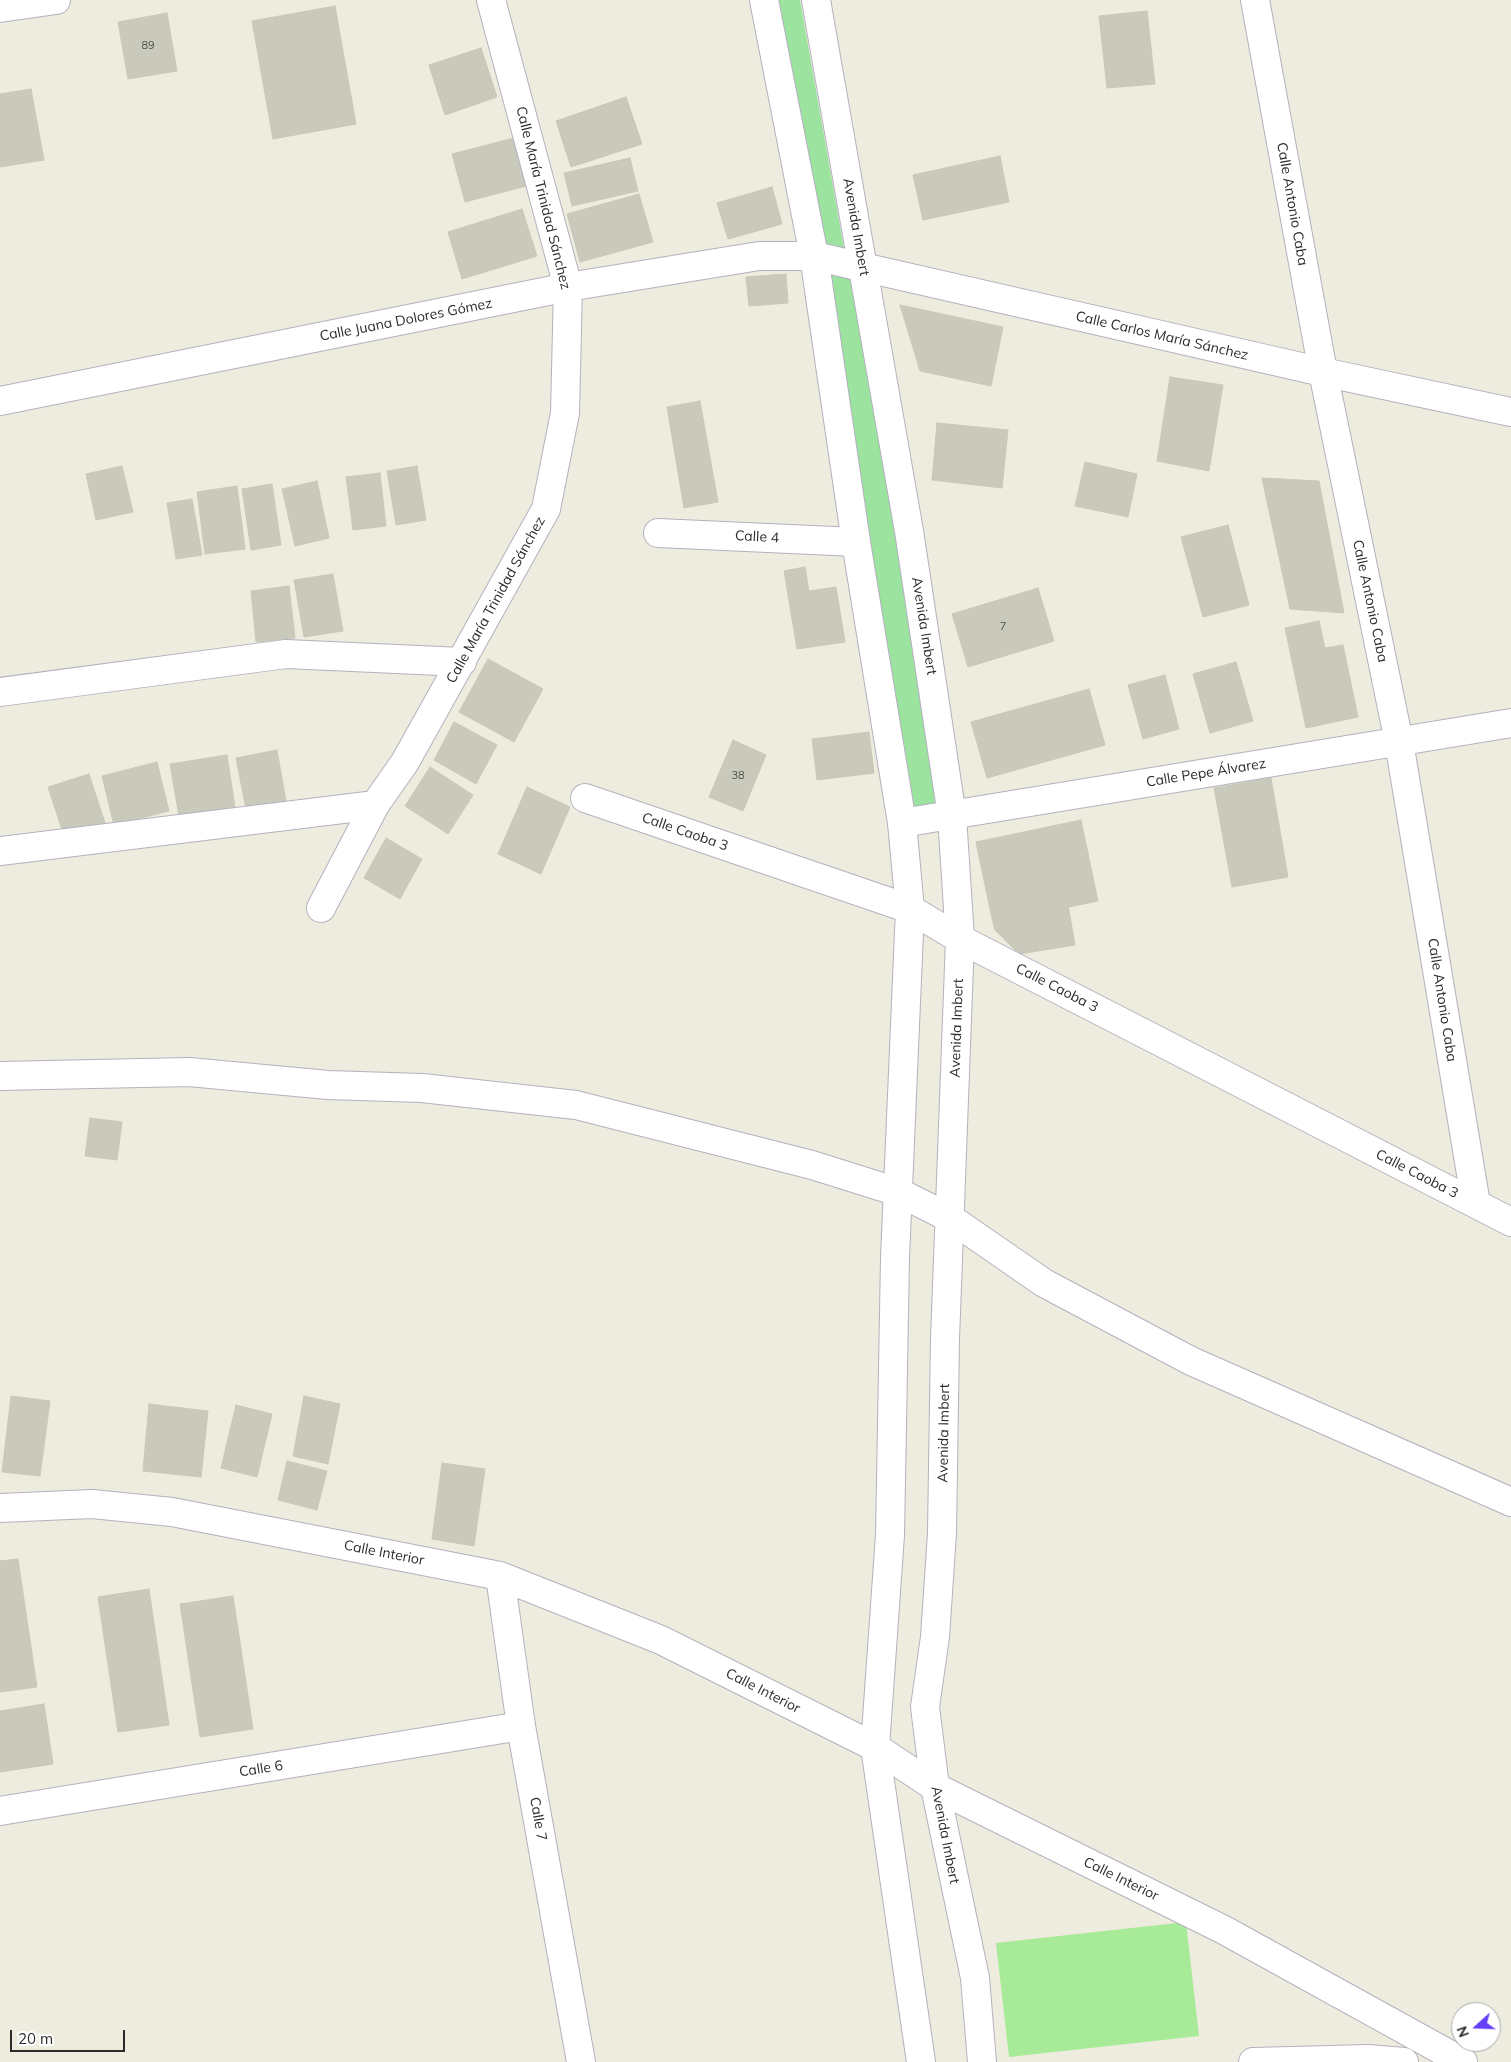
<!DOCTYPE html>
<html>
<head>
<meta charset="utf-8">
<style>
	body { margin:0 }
	#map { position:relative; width:1511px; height:2062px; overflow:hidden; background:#edecde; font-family:Mulish,sans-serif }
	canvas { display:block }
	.north { position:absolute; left:1451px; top:2002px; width:50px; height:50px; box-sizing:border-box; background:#fff; border:1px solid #aaa; border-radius:50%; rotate:250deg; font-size:14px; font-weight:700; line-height:20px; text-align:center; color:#2b2b2b }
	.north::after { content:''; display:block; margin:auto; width:18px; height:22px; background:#6540f8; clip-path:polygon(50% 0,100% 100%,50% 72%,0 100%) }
	.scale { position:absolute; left:10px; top:2030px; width:115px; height:22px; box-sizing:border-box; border:2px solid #2b2b2b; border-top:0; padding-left:6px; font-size:15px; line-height:18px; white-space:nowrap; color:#2b2b2b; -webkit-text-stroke:4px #fff; paint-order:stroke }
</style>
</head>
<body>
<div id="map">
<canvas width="1511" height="2062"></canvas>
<div class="north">N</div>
<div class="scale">20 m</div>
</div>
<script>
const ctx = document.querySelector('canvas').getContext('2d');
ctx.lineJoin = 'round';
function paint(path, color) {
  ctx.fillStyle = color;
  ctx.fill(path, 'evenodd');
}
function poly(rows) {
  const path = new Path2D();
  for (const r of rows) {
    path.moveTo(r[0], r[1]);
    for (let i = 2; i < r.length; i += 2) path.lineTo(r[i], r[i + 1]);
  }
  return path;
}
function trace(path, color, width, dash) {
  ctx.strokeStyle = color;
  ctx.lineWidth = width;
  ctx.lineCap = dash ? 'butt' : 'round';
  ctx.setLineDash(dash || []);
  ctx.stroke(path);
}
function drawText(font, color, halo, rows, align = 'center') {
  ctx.font = font + ' Mulish,sans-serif';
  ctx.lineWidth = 5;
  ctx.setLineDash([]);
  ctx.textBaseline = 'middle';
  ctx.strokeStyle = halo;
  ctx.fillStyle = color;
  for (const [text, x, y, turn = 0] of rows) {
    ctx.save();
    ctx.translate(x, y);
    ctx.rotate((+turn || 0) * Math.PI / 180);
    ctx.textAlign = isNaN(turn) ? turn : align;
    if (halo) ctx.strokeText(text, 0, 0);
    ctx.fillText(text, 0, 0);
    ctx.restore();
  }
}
paint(poly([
	[776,0,800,0,845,254,823,249],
	[849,271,890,485,944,804,909,812,827,276]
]), '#9be39e');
paint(poly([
	[1186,1922,1199,2036,1009,2057,996,1943]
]), '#a7ea97');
const building = poly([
	[335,6,356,124,273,139,252,21,335,6],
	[1147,11,1155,84,1107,88,1099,16,1147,11],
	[167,13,177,71,128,79,118,22,167,13],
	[481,48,497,97,445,115,429,65,481,48],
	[31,89,44,160,0,167,0,94,31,89],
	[626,97,642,144,571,167,556,121,626,97],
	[518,137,530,185,465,202,452,154,518,137],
	[1000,156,1009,202,923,220,913,175,1000,156],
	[630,158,638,191,572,206,564,173,630,158],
	[772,187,782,224,728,239,717,203,772,187],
	[639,194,653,242,580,262,567,214,639,194],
	[522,209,537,256,462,279,448,232,522,209],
	[786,274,788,303,749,306,746,277,786,274],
	[900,305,1003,327,991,386,920,371,900,305],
	[1170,377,1223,385,1209,471,1157,461,1170,377],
	[700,401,718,502,684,508,667,407,700,401],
	[937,423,1008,430,1002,488,932,480,937,423],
	[1085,462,1137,474,1128,517,1075,506,1085,462],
	[122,466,133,512,96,520,86,474,122,466],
	[417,466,426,520,396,525,387,471,417,466],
	[380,473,386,526,353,530,346,477,380,473],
	[1262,478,1319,481,1344,613,1290,609,1262,478],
	[317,481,329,538,295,546,282,489,317,481],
	[272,484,281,545,251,550,242,489,272,484],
	[237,486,245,549,205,554,197,492,237,486],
	[192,499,202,555,176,559,167,503,192,499],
	[1228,525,1249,605,1203,617,1181,537,1228,525],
	[805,567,809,591,836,587,845,642,797,649,784,571,805,567],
	[333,574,343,631,304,637,294,580,333,574],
	[289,586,295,638,256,642,251,591,289,586],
	[1038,588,1054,641,968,667,952,614,1038,588],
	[1319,621,1325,648,1343,645,1358,717,1306,728,1285,628,1319,621],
	[488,659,543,689,514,742,459,712,488,659],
	[1236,662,1253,721,1210,733,1193,674,1236,662],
	[1165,675,1179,729,1143,739,1128,685,1165,675],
	[1089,689,1105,745,987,778,971,722,1089,689],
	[454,722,497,745,476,784,434,760,454,722],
	[869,732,874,773,817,780,812,739,869,732],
	[733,740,766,755,743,811,709,797,733,740],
	[277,750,286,801,246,809,236,758,277,750],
	[227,755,235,807,179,816,170,764,227,755],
	[157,762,169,811,114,825,102,776,157,762],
	[430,767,473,795,448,834,405,806,430,767],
	[89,774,108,832,67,845,48,787,89,774],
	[1271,778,1288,877,1232,887,1214,788,1271,778],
	[527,787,570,807,541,874,498,854,527,787],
	[1081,820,1098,901,1069,907,1067,899,991,914,976,842,1081,820],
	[386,838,422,859,400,899,364,878,386,838],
	[1067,899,1075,945,1019,954,995,930,991,914,1067,899],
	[90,1118,122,1122,117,1160,85,1156,90,1118],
	[11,1396,50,1401,40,1476,2,1472,11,1396],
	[304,1396,340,1404,328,1464,293,1456,304,1396],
	[149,1404,208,1411,201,1477,143,1471,149,1404],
	[236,1405,272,1414,257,1477,221,1468,236,1405],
	[287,1461,327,1471,317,1510,278,1500,287,1461],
	[442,1463,485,1469,474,1546,432,1539,442,1463],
	[18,1559,37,1687,0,1692,0,1561,18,1559],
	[149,1589,169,1725,118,1732,98,1597,149,1589],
	[233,1596,253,1729,200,1737,180,1604,233,1596],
	[44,1704,53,1764,0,1772,0,1711,44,1704]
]);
paint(building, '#c9c9bc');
trace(building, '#c8c9b7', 1);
const minor = poly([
	[1255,0,1323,372,1399,742,1476,1204],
	[0,401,568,287,759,256,814,256],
	[658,533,856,542],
	[0,692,286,654,462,662],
	[585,798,910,909,960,939,1511,1222],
	[902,823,1511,723],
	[0,851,375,805],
	[321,908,375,805,405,762,546,509,565,413,568,287,491,0],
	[0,1076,189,1072,328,1085,422,1088,576,1105,812,1165,898,1192,950,1218,1044,1283,1191,1361,1511,1502],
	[0,1508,92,1504,172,1512,500,1576,661,1640,875,1747,935,1787,1224,1930,1463,2062],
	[500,1576,521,1726,581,2062],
	[0,1811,521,1726],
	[1253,2062,1368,2059,1404,2062]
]);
const tertiary = poly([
	[0,8,56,0],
	[814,256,1323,372,1511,412]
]);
const secondary = poly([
	[764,0,814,256,856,542,902,823,910,909,895,1258,890,1535,875,1747,921,2062],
	[816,0,909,531,952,816,960,939,945,1339,942,1533,935,1637,925,1707,935,1787,975,1978,982,2062]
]);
trace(minor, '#b4b1bf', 30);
trace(tertiary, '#b4b1bf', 30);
trace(secondary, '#b4b1bf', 30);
trace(minor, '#fff', 28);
trace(tertiary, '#fff', 28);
trace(secondary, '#fff', 28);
drawText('11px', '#52524f', null, [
	["89",148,46],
	["7",1003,627],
	["38",738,776]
]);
drawText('14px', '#2b2b2b', '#fff', [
	["Calle María Trinidad Sánchez",543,198,76],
	["Calle Antonio Caba",1292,204,80],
	["Avenida Imbert",856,227,80],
	["Calle Juana Dolores Gómez",406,320,-11],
	["Calle Carlos María Sánchez",1162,336,13],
	["Calle 4",757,537,3],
	["Calle María Trinidad Sánchez",496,600,-61],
	["Calle Antonio Caba",1370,601,78],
	["Avenida Imbert",924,626,81],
	["Calle Pepe Álvarez",1206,773,-9],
	["Calle Caoba 3",685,832,19],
	["Calle Caoba 3",1057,988,27],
	["Calle Antonio Caba",1442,1000,81],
	["Avenida Imbert",957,1028,-88],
	["Calle Caoba 3",1417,1174,27],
	["Avenida Imbert",944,1433,-89],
	["Calle Interior",384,1553,11],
	["Calle Interior",763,1691,27],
	["Calle 6",261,1769,-9],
	["Calle 7",538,1819,80],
	["Avenida Imbert",945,1835,79],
	["Calle Interior",1121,1879,26]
]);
</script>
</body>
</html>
